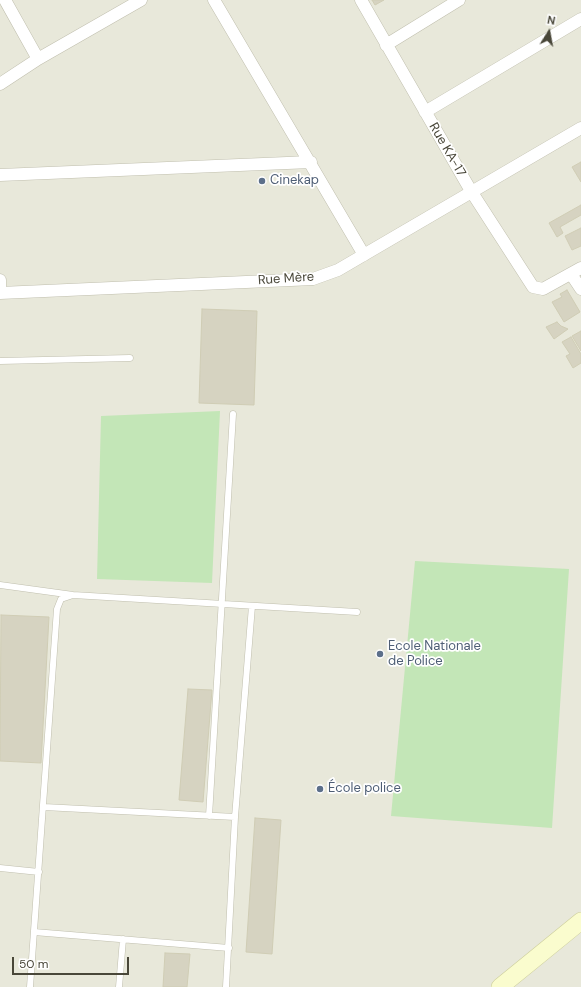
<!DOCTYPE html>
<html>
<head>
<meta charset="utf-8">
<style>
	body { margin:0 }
	#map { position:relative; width:581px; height:987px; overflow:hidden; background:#f5f4eb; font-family:"DM Sans",sans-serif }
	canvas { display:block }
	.north { position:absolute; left:529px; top:12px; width:40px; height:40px; -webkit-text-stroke:3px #fff; paint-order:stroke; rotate:11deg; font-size:11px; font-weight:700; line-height:16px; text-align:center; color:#494739 }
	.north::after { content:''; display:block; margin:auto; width:14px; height:18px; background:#494739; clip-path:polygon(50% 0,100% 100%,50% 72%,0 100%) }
	.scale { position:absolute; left:12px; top:957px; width:117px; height:18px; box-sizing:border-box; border:2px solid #494739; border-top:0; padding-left:5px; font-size:12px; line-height:14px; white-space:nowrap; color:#494739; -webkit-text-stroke:3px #fff; paint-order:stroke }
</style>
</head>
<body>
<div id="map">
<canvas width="581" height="987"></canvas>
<div class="north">N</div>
<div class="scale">50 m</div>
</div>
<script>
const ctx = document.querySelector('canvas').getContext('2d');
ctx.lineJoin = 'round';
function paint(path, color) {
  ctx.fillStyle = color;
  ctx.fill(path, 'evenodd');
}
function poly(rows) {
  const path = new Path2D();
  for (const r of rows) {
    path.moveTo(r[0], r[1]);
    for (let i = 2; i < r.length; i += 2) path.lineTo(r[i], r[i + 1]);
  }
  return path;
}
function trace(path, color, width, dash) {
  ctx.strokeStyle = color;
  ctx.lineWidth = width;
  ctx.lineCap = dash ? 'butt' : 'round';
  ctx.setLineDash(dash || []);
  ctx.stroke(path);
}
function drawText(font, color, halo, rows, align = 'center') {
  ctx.font = font + ' "DM Sans",sans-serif';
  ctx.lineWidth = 3.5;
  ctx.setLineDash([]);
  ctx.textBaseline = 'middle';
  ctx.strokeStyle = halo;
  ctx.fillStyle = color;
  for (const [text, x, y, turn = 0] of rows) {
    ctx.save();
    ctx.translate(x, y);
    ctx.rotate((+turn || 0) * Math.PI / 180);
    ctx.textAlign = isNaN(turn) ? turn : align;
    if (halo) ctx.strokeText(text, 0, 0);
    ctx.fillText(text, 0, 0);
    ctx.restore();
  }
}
paint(poly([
	[0,0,581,0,581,987,0,987]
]), '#e8e8da');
paint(poly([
	[220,411,212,583,97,579,101,416],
	[415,561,569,569,552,828,391,816]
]), '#c3e6b7');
const building = poly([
	[372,0,384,0,375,5,372,0],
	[581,162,581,182,572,167,581,162],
	[581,205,581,215,560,227,563,233,557,237,549,223,581,205],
	[581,228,581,246,572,250,565,236,581,228],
	[567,290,580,312,564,322,552,302,562,297,560,294,567,290],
	[202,309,257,311,254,405,199,403,202,309],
	[557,322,561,326,568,329,554,339,546,327,557,322],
	[581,331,581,351,572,336,581,331],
	[571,337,581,354,581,363,573,368,566,356,570,354,562,342,571,337],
	[1,615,49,617,41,763,0,761,1,615],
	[188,689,212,690,203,802,179,800,188,689],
	[255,818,281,820,272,954,246,952,255,818],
	[165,953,190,954,187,987,163,987,165,953]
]);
paint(building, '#d6d3c1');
trace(building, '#d0cdb5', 1);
const lane = poly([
	[0,361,130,358],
	[0,585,73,595,357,612],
	[44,807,235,817],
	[209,816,233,414],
	[0,868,39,872],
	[34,932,229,948],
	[30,987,57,609,61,599,73,595],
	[119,987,123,939],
	[226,987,235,817,252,606]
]);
const street = poly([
	[5,0,38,59],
	[214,0,364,255],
	[361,0,471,191,533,287,543,289,581,268],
	[386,45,459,0],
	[0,84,38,59,141,0],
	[425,112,581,19],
	[0,175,311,162],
	[571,274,581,289],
	[0,280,0,293],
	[0,293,313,279,338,270,581,128]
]);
const secondary = poly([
	[500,987,581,921]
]);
trace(lane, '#c0bfae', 7);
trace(street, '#c0bfae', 13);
trace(secondary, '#cdce9b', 18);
trace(lane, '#fff', 6);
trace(street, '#fff', 12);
trace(secondary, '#fafcce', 17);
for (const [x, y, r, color] of [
	[262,181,4,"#5c6f8a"],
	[380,654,4,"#5c6f8a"],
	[320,789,4,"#5c6f8a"]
]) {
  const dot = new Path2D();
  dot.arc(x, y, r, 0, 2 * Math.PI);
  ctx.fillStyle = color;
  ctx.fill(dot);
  trace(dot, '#fff', 1.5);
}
drawText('13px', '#494739', '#fff', [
	["Rue KA-17",447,150,60],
	["Rue Mère",286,279,-4]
]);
drawText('13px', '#4e5e75', '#fff', [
	["Cinekap",270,181],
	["Ecole Nationale",388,647],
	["de Police",388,662],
	["École police",328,789]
], 'left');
</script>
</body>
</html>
